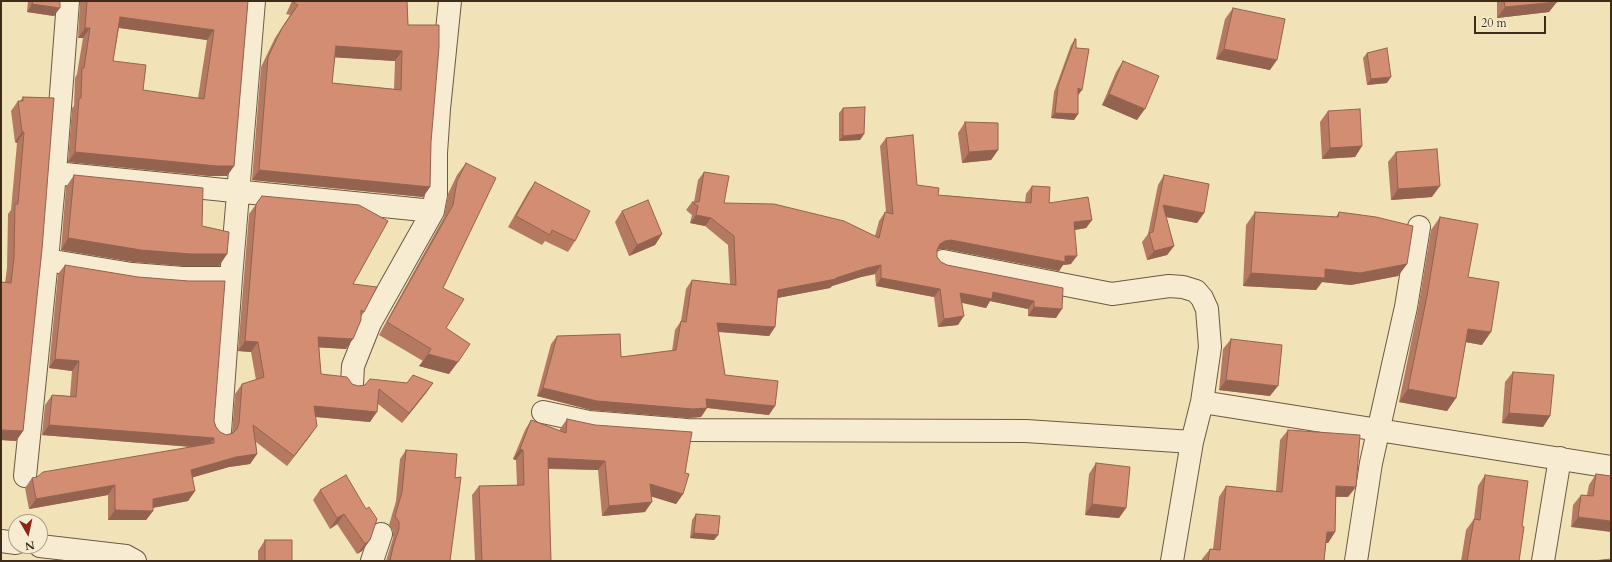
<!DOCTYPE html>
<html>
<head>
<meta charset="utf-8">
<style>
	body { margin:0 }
	#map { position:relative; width:1612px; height:562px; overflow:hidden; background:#f2e2b8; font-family:Cardo,serif }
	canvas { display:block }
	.frame { position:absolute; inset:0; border:2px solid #402b19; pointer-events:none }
	.north { position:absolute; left:8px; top:514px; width:40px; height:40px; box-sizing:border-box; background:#f7ecd1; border:1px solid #ae9f87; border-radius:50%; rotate:171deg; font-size:11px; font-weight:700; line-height:16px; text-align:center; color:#402b19 }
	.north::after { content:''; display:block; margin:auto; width:14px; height:18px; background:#8f2418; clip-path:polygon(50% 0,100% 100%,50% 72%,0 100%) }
	.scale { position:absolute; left:1474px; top:16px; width:72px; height:18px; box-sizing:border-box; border:2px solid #402b19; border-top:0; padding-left:5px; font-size:12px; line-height:14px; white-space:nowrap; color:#402b19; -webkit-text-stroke:3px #f7ecd1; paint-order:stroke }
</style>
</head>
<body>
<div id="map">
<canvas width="1612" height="562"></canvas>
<div class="frame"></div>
<div class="north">N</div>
<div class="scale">20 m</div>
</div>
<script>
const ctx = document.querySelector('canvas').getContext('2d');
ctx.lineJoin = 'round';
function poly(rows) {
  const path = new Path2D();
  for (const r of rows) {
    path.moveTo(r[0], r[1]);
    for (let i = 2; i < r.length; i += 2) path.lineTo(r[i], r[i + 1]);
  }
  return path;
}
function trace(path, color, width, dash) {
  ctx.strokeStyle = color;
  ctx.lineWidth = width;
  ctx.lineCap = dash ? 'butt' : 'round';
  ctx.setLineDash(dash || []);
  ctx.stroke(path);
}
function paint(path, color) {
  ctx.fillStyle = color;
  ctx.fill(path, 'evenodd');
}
const street = poly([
	[68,1,55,173,47,260,132,274,183,278,231,278,220,432],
	[55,173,433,211],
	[943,261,1112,294,1169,286,1183,287,1196,291,1202,298,1207,309,1210,347,1202,402,1192,442,1172,561],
	[231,278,254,1],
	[352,384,353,366,370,323,433,211,436,195,436,153,439,109,450,1],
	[1202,402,1611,467],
	[543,412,589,422,687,430,1026,431,1192,442],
	[25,476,47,260],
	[1,541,16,543],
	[40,546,126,556,135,561],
	[372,561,381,534],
	[1356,561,1371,463,1406,307,1419,227],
	[1543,561,1560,458]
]);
trace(street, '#6c5941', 24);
trace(street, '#f7ecd1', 22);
paint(poly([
	[28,1,60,1,54,16,27,12],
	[80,1,248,1,234,166,227,176,210,176,68,162,72,108,74,106,75,78,77,74,83,38,78,38],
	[119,28,207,40,198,98,143,90,113,61],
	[292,1,407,1,408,25,431,142,430,187,423,197,252,180,261,67,275,38,290,15,286,14],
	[335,57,395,61,394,89,332,83],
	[1497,1,1556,1,1549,12,1497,18],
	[1233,8,1270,70,1216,59,1225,19],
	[1075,39,1082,90,1078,95,1078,114,1074,120,1051,118,1054,92,1071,45],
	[1367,53,1387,83,1367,85,1363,58],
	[1123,61,1137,120,1102,105,1116,72],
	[23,97,54,98,23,431,16,441,1,440,1,282,5,283,7,268,8,214,11,210,17,143,15,142,11,111,18,101,20,101],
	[843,108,864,134,860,140,839,141,839,113],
	[1328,111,1362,146,1355,157,1322,159,1320,122],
	[965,122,998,150,991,160,962,163,958,133],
	[886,138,917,185,938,195,1025,202,1026,194,1032,186,1049,203,1092,220,1086,228,1075,230,1071,264,1063,265,1059,271,945,249,939,249,937,251,937,257,941,262,947,265,1063,288,1056,318,1028,316,1028,309,990,301,986,308,962,303,958,325,938,327,934,297,876,286,875,274,861,277,832,286,830,288,777,298,775,327,769,336,718,332,725,375,769,415,707,408,701,417,688,418,591,410,537,396,551,344,557,336,621,357,672,351,675,330,681,321,686,289,692,280,730,284,728,245,705,226,690,223,692,215,686,210,692,202,694,202,698,180,704,172,724,203,875,236,879,221,885,212,886,212,880,146],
	[1396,152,1432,197,1391,200,1388,162],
	[466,163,443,288,446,328,449,374,419,366,423,361,379,335,444,217,448,194,457,175],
	[74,175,202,226,227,254,219,266,183,266,134,262,61,250,66,187],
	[1164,175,1204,213,1197,223,1166,217,1174,246,1167,255,1147,260,1142,242,1148,234,1158,185],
	[535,182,575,241,568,252,545,241,542,245,508,227,528,192],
	[262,196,353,284,364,312,361,316,346,349,319,347,321,374,358,386,407,383,433,383,426,393,402,423,378,404,370,422,315,417,310,436,287,466,256,442,257,454,250,464,229,467,192,477,195,491,188,501,153,508,153,511,146,520,108,520,108,495,29,509,25,488,32,478,191,447,42,435,45,405,52,395,70,396,72,371,49,368,58,274,65,265,214,421,216,427,220,432,226,435,232,433,235,394,242,384,256,380,251,352,238,351,249,214],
	[622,211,662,234,655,245,629,256,615,222],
	[1255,212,1336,217,1339,212,1407,264,1398,276,1351,285,1322,282,1316,290,1243,286,1246,225],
	[1440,217,1468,277,1482,345,1466,342,1456,398,1447,411,1399,402,1418,309,1431,230],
	[1231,339,1270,396,1219,390,1223,349],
	[1513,372,1550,416,1543,427,1502,423,1505,382],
	[567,419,685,473,683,494,676,504,651,496,645,512,602,516,598,470,548,469,551,561,475,561,472,495,479,486,517,485,516,460,513,459,525,430,531,420,560,431,560,429],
	[1288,430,1348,497,1336,497,1335,532,1328,543,1326,543,1324,561,1202,561,1202,559,1210,549,1213,549,1219,497,1226,486,1276,491,1280,440],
	[406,450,455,478,450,561,386,561,393,538,393,531,389,525,396,501,400,459],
	[1096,463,1126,508,1119,518,1085,515,1089,474],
	[1596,474,1611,476,1571,527,1573,505,1581,495,1587,495,1589,485],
	[1485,475,1519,561,1461,561,1466,530,1474,519,1478,486],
	[320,490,366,509,370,540,362,551,357,554,337,524,330,529,313,500],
	[696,514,718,535,714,540,690,538,692,520],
	[265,540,292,561,258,561,258,551]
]), '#b57962');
paint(poly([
	[1557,2,1549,12,1497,18,1505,7],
	[32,4,60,8,54,16,27,12],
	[120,17,214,30,207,40,113,27],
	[85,28,90,28,83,38,78,38],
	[336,46,402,51,395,61,328,57],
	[1224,49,1277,60,1270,70,1216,59],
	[1391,77,1387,83,1367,85,1371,79],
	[1078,88,1082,90,1078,95,1074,93],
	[1109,94,1145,109,1137,120,1102,105],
	[1055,113,1078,114,1074,120,1051,118],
	[22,132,24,132,17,143,15,142],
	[864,134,860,140,839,141,843,136],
	[1362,146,1355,157,1322,159,1330,148],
	[998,150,991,160,962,163,969,152],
	[75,152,234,166,227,176,210,176,68,162],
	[259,170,430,187,423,197,252,180],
	[1440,186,1432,197,1391,200,1398,189],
	[1163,205,1204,213,1197,223,1156,215],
	[696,215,711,218,705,226,690,223],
	[1092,220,1086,228,1068,231,1074,222],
	[662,234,655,245,629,256,637,245],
	[68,238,227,254,219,266,183,266,134,262,61,250],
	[951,240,1065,256,1077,256,1071,264,1063,265,1059,271,945,249,939,249,934,253,940,244,945,241],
	[1174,246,1167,255,1147,260,1154,251],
	[1407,264,1398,276,1351,285,1322,282,1316,290,1243,286,1251,273],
	[881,265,875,274,861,277,832,286,830,288,772,299,778,290,836,278,867,268],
	[881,278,940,289,934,297,876,286],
	[993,292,1034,301,1028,309,990,301,986,308,955,301,960,293],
	[1034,307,1062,309,1056,318,1028,316],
	[964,316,958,325,938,327,944,319],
	[717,323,775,327,769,336,711,331],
	[1468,329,1491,332,1482,345,1459,341],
	[318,337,353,339,346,349,311,347],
	[245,341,258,342,251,352,238,351],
	[428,354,458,362,449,374,419,366],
	[55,359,79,361,72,371,49,368],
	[1226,380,1278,386,1270,396,1219,390],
	[433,383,426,393,402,423,409,413],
	[543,388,707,408,701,417,688,418,591,410,537,396],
	[1408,389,1456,398,1447,411,1399,402],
	[706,399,775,406,769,415,700,407],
	[314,406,377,412,370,422,307,416],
	[1509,413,1550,416,1543,427,1502,423],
	[49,425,214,438,207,448,42,435],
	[317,426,310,436,287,466,294,456],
	[1,430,23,431,16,441,1,440],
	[520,449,523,450,516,460,513,459],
	[257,454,250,464,229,467,184,480,191,470,236,457],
	[548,458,605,461,598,470,541,468],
	[650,484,683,494,676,504,643,494],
	[115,485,108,495,29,509,36,499],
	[1336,486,1356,487,1348,497,1328,496],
	[195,491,188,501,146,509,153,499],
	[652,502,645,512,602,516,609,506],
	[1092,504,1126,508,1119,518,1085,515],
	[115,510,153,511,146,520,108,520],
	[344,514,337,524,330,529,337,518],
	[1578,517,1611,521,1611,532,1571,527],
	[1327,532,1335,532,1328,543,1319,543],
	[694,533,718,535,714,540,690,538],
	[370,540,362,551,357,554,365,544]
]), '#936350');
const building = poly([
	[33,1,60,1,60,8,32,4,33,1],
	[87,1,248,1,234,166,217,166,75,152,79,98,81,98,82,68,84,68,90,28,85,28,87,1],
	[120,17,214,30,204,99,143,90,146,65,113,61,120,17],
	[295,1,407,1,408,25,439,25,439,47,431,142,430,187,259,170,268,57,282,28,298,5,294,3,295,1],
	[336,46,402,51,401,90,332,83,336,46],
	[1504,1,1556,1,1557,2,1505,7,1504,1],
	[1233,8,1285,19,1277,60,1224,49,1233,8],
	[1075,39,1076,39,1076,48,1089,49,1082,90,1078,88,1078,114,1055,113,1058,86,1075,39],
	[1387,48,1391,77,1371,79,1367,53,1387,48],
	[1123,61,1159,76,1145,109,1109,94,1123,61],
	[23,97,54,98,42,249,23,431,1,430,1,282,11,283,14,258,15,204,18,204,24,132,22,132,18,101,23,101,23,97],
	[865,107,864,134,843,136,843,108,865,107],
	[1360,109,1362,146,1330,148,1328,111,1360,109],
	[965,122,998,123,998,150,969,152,965,122],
	[913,135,917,185,939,188,938,195,1031,203,1032,186,1050,187,1049,203,1088,197,1092,220,1074,222,1077,256,1065,256,1065,262,951,240,945,241,940,244,937,250,937,257,941,262,947,265,1063,288,1062,309,1034,307,1034,301,993,292,992,299,960,293,964,316,944,319,940,289,881,278,881,265,867,268,836,278,836,279,778,290,775,327,717,323,725,375,778,381,775,406,706,399,707,408,693,409,597,401,543,388,557,336,620,334,621,357,676,350,681,321,686,322,692,280,736,285,734,236,711,218,696,215,698,206,692,202,699,202,704,172,729,176,724,203,774,204,844,221,879,238,885,212,893,214,886,138,913,135],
	[1437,149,1440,186,1398,189,1396,152,1437,149],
	[466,163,496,178,443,288,464,299,446,328,470,344,458,362,428,354,431,349,387,322,453,205,457,181,466,163],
	[74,175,203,188,202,226,229,232,227,254,191,254,141,250,68,238,74,175],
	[1164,175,1209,184,1204,213,1163,205,1174,246,1154,251,1149,233,1153,232,1164,175],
	[535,182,590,211,575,241,552,230,550,235,516,216,535,182],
	[262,196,359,205,388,221,353,284,377,287,364,312,361,310,361,320,353,339,318,337,321,374,347,377,352,384,358,386,365,385,370,379,407,383,413,375,433,383,409,413,379,389,377,412,314,406,317,426,294,456,253,425,257,454,236,457,191,470,195,491,153,499,153,511,115,510,115,485,36,499,32,478,37,477,43,472,214,443,214,438,49,425,52,395,76,397,79,361,55,359,65,265,138,277,189,281,225,281,214,421,216,427,220,432,226,435,233,433,237,429,239,423,242,384,264,377,258,342,245,341,256,204,262,196],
	[648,200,662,234,637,245,622,211,648,200],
	[1255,212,1338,217,1339,212,1376,217,1413,226,1407,264,1360,273,1325,269,1325,278,1251,273,1255,212],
	[1440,217,1478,224,1468,277,1499,282,1491,332,1468,329,1456,398,1408,389,1427,296,1440,217],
	[1231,339,1282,345,1278,386,1226,380,1231,339],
	[1513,372,1554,375,1550,416,1509,413,1513,372],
	[567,419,595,425,692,432,685,473,689,474,683,494,650,484,652,502,609,506,605,461,548,458,551,561,482,561,479,486,524,485,523,450,520,449,531,420,566,433,567,419],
	[1288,430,1360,435,1356,487,1336,486,1335,532,1327,532,1324,561,1208,561,1210,549,1220,550,1226,486,1282,492,1288,430],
	[406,450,457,454,455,478,461,477,450,561,390,561,393,547,399,529,399,522,395,516,402,492,406,450],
	[1096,463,1130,467,1126,508,1092,504,1096,463],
	[1596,474,1611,476,1611,521,1578,517,1581,495,1593,496,1596,474],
	[346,475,366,509,369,507,377,519,370,540,365,544,344,514,337,518,320,490,346,475],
	[1485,475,1528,481,1522,526,1524,527,1519,561,1467,561,1474,519,1480,520,1485,475],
	[696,514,720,516,718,535,694,533,696,514],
	[265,540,292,540,292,561,265,561,265,540],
	[1611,559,1611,561,1593,561,1611,559]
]);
paint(building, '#d28d72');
trace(building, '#936350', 1);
</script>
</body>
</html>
